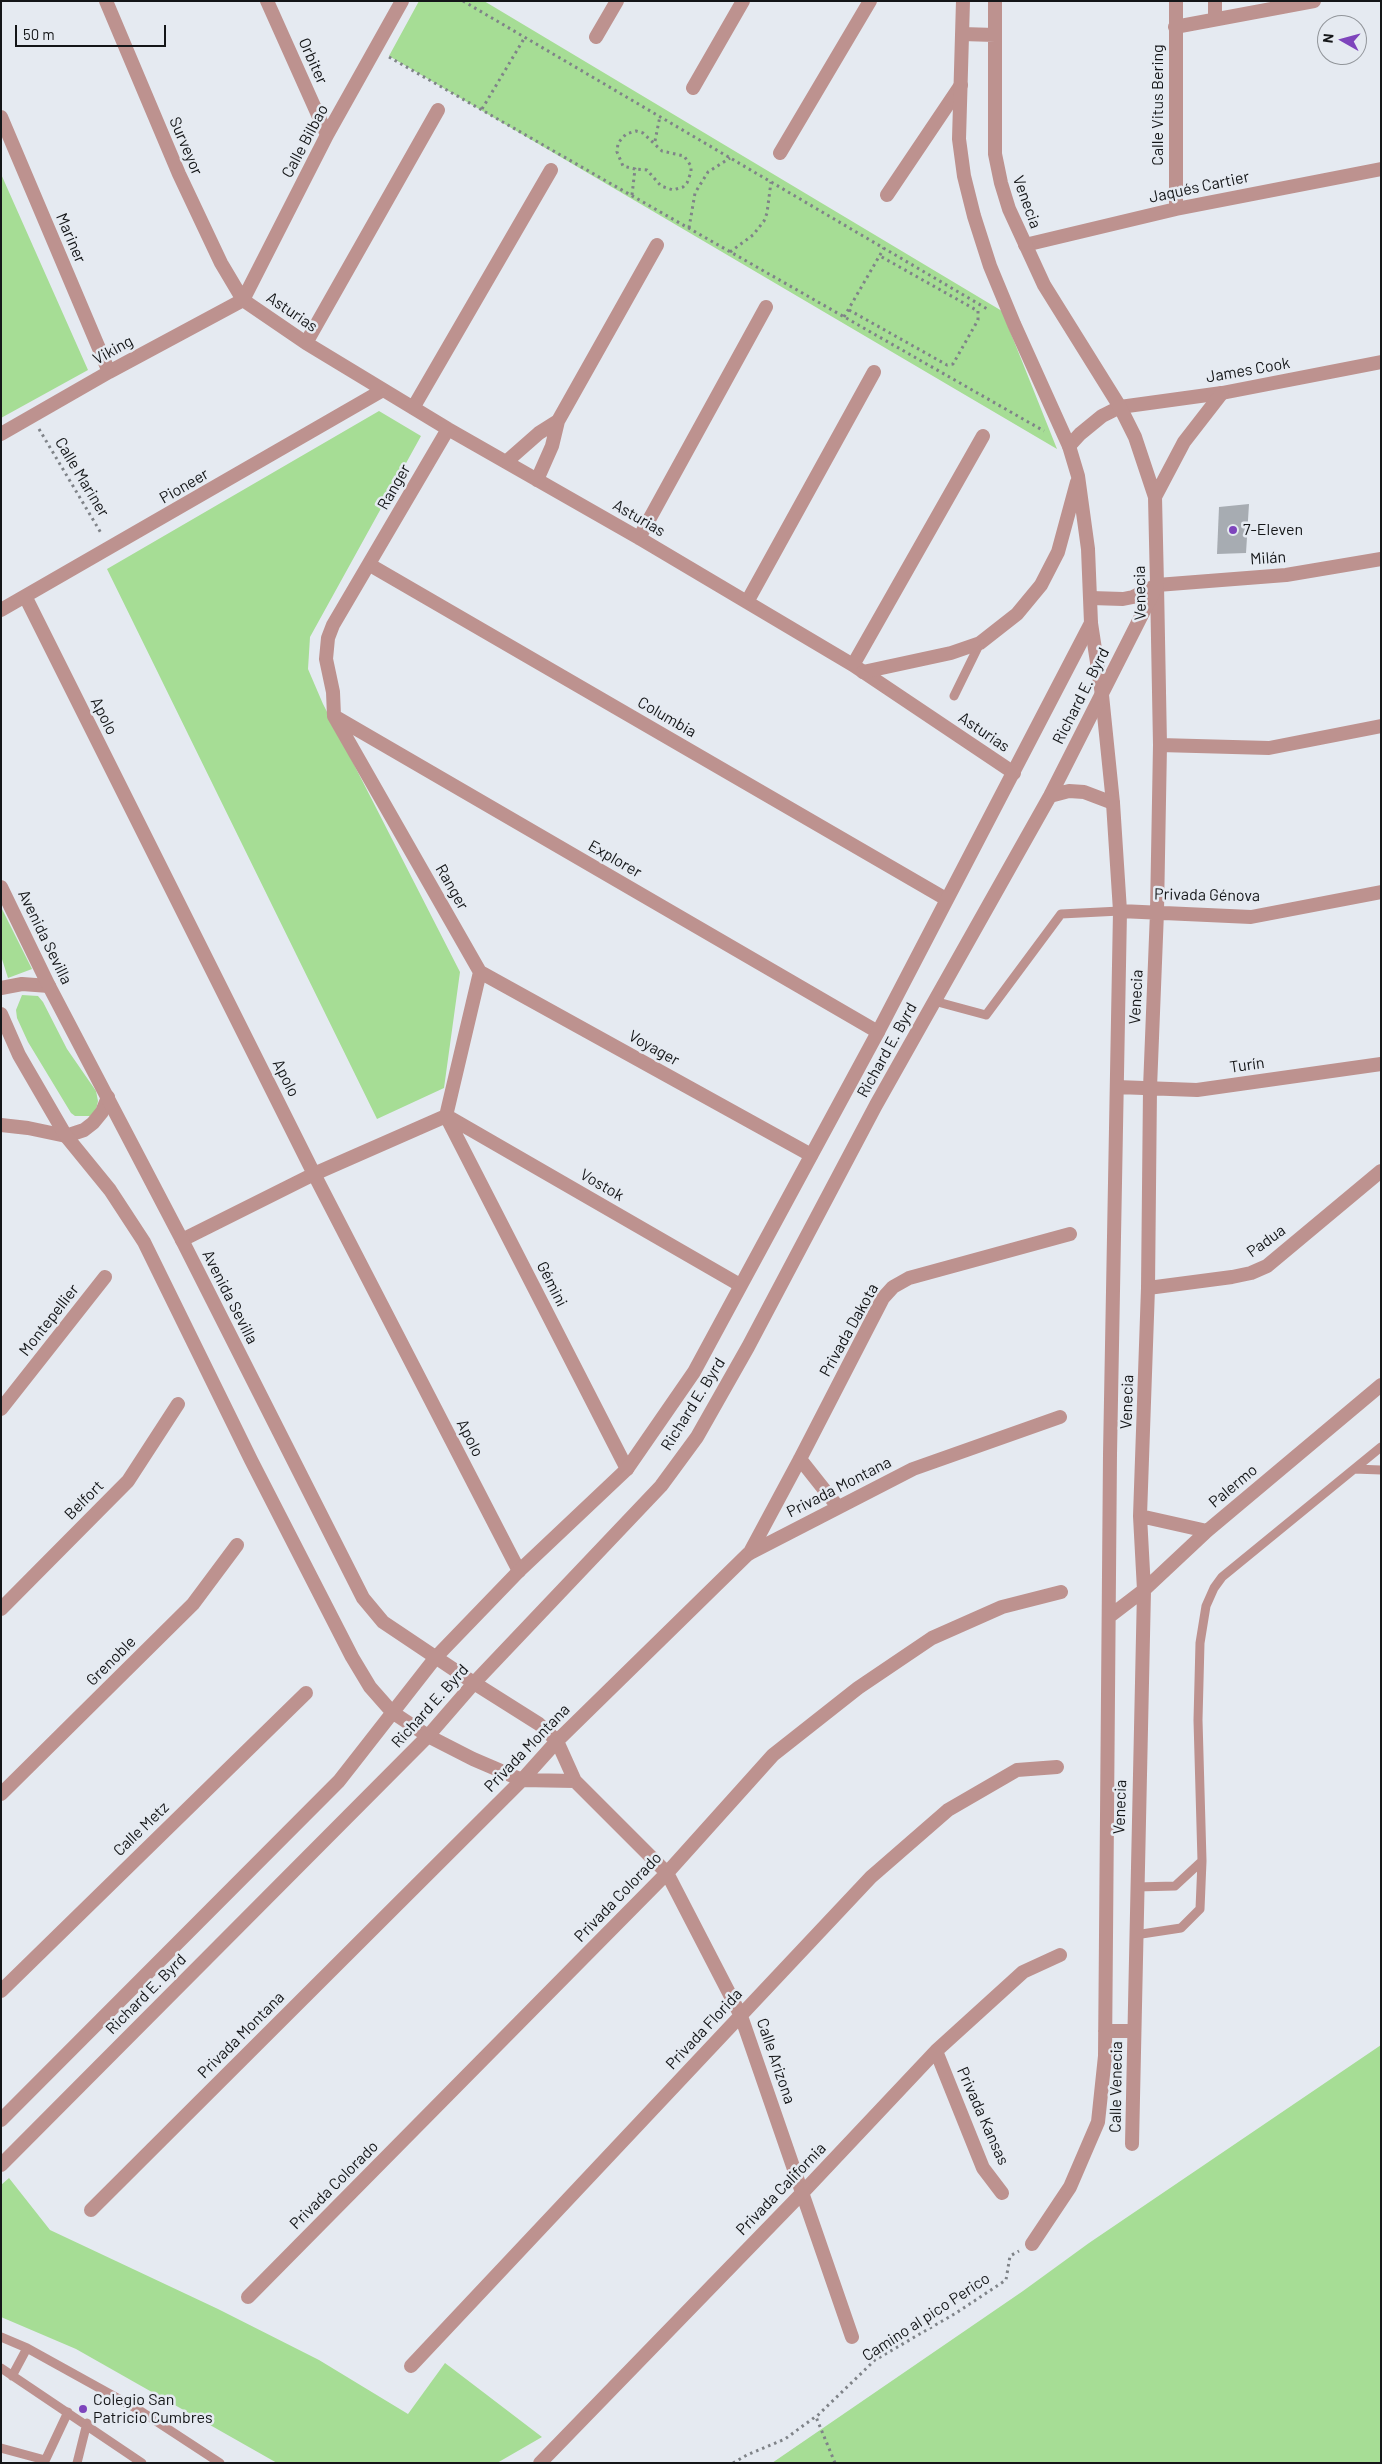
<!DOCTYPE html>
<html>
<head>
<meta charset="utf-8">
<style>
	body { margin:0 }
	#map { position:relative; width:1382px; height:2464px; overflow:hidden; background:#e5eaf1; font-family:Barlow,sans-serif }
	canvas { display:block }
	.frame { position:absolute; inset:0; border:2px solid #141618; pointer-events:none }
	.north { position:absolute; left:1317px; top:15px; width:50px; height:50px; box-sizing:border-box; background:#e5eaf1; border:1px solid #91959a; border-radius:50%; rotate:277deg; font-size:14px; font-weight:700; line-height:20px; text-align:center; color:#141618 }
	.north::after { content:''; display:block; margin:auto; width:18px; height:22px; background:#7e45bc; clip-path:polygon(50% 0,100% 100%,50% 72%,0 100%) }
	.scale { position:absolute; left:15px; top:25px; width:151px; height:22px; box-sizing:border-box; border:2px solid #141618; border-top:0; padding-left:6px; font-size:15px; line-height:18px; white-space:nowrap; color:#141618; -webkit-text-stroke:4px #e5eaf1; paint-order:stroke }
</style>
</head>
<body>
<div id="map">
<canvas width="1382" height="2464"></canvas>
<div class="frame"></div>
<div class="north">N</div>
<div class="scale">50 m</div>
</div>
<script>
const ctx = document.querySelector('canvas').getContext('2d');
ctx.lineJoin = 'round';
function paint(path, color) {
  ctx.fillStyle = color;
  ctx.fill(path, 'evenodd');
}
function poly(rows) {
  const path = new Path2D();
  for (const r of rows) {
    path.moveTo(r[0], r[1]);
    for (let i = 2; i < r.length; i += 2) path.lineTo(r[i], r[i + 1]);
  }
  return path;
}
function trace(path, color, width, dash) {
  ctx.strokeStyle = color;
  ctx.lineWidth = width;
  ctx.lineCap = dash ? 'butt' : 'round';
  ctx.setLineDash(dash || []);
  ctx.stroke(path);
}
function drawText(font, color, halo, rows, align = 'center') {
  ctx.font = font + ' Barlow,sans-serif';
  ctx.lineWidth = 5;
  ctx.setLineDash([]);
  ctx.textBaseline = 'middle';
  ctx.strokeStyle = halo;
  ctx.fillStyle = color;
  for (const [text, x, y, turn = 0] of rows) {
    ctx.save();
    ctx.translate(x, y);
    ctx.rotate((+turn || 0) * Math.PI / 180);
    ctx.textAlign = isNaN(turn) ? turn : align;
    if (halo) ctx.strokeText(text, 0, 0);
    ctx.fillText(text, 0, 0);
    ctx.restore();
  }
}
paint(poly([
	[419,1,484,1,1002,311,1057,449,389,56],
	[1,174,88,370,1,418],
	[379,411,421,436,310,637,308,669,323,704,460,972,444,1088,377,1119,107,569],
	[1,907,32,969,8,978,1,956],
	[22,995,38,996,43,1002,67,1049,96,1091,98,1101,96,1110,90,1116,75,1116,71,1113,28,1042,17,1018,16,1010],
	[1381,2045,1381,2463,772,2463,1023,2291,1089,2243],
	[9,2178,50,2230,218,2309,319,2360,408,2414,445,2363,542,2437,497,2463,277,2463,76,2349,1,2317,1,2185]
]), '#a6dd95');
paint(poly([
	[1249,504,1246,553,1217,554,1219,507]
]), '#a7acb2');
trace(poly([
	[463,1,989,310],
	[389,57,1044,431],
	[482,109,525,37],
	[655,141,660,116],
	[632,195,635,169,623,166,617,152,618,143,626,134,636,131,643,133,662,151,684,156,691,166,691,172,687,183,683,187,673,190,661,186,647,170,635,169],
	[689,228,695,193,708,172,730,158],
	[730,252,753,235,764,221,767,213,771,182],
	[849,310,947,365,953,364,978,320,978,311,880,256],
	[844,317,884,248],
	[39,429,101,533],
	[733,2463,747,2455,785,2439,815,2417],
	[835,2463,816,2417,875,2360,956,2313,1006,2280,1010,2256,1019,2251]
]), '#7f8388', 3, [2.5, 4]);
trace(poly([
	[954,696,980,643],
	[934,1001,986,1015,1061,914,1120,911],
	[1354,1469,1381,1470],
	[1136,1887,1175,1886,1202,1861],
	[1135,1935,1181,1928,1200,1909,1202,1861,1198,1720,1200,1643,1206,1606,1214,1588,1222,1577,1381,1447],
	[1,2337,27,2348,139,2410,220,2463],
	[1,2368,142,2463],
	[12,2376,27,2348],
	[1,2448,45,2460],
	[44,2463,68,2412],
	[77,2463,87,2423]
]), '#bd928f', 9);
trace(poly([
	[106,1,179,174,221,263,243,300,306,343,448,429,639,538,853,665,1014,773],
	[267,1,327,135],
	[1176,1,1176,209],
	[1215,19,1215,1],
	[1175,27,1314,1],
	[596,37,617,1],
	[693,88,743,1],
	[1,117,109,372],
	[780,153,870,1],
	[887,195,961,85],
	[1025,245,1176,209,1381,169],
	[243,300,327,135,402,1],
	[306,343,438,110],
	[413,408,551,170],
	[1,434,109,372,243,300],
	[1069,446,1080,434,1102,416,1120,407,1222,393,1381,362],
	[506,462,539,433,558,421],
	[537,480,552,446,558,421,657,245],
	[639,538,766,307],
	[370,565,946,899],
	[26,598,314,1174,519,1571],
	[1091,598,1123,599,1133,597,1157,585,1286,575,1381,559],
	[747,602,874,372],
	[1,610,383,390],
	[853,665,983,436],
	[334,716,878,1032],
	[1160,745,1269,748,1381,726],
	[1120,911,1251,917,1381,892],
	[480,972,811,1155],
	[1,988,22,984,49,986],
	[1117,1087,1197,1090,1381,1064],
	[446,1116,480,972,334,716,333,692,326,659,328,638,333,625,448,429],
	[446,1116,627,1469],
	[447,1116,740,1285],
	[1,1125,28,1128,66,1136,84,1130,93,1123,102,1112,108,1097],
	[182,1240,314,1174,446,1116],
	[1148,1288,1232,1277,1251,1273,1267,1266,1381,1171],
	[1,1409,105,1277],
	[800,1459,838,1507],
	[1140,1516,1207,1531],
	[749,1554,800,1459,883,1298,893,1287,909,1278,1070,1234],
	[1,1609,128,1481,178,1404],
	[1110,1616,1144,1590,1207,1531,1381,1385],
	[474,1683,539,1724,557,1741,575,1781,667,1873,741,2016,852,2337],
	[428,1736,473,1759,522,1780,575,1781],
	[1,1794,193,1604,237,1545],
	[1,1991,306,1693],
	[1105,2031,1134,2031],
	[936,2051,983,2168,1002,2193],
	[1132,2144,1144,1590,1140,1516,1148,1288,1150,1088,1157,912,1160,745,1157,585],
	[91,2210,522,1780,557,1741,748,1554,913,1469,1060,1417],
	[1032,2244,1070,2187,1098,2122,1105,2056,1110,1454,1120,911,1113,803,1102,695,1091,623],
	[248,2297,667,1873,773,1755,858,1688,932,1638,1002,1607,1061,1592],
	[411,2366,871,1877,948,1810,1017,1770,1057,1767],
	[540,2463,803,2192,936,2051,1023,1972,1060,1955]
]), '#bd928f', 14);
trace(poly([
	[962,34,995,35],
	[1155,497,1184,442,1222,393],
	[863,672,951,653,980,643,1017,614,1041,585,1058,552,1077,482],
	[1050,796,1069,791,1084,792,1113,803],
	[1,887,49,986,182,1240,363,1598,383,1622,474,1683],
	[1,1014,19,1055,66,1136,110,1190,144,1242,251,1460,352,1657,370,1687,392,1712,428,1736],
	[1,2120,339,1781,436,1657,519,1571,627,1469,694,1372,878,1032,1091,623,1088,549,1078,476,1069,446,1014,324,990,266,974,216,964,176,959,139,963,1],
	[1,2165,428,1736,474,1683,661,1486,697,1437,748,1347,876,1105,1050,796,1157,585,1155,497,1135,437,1120,407,1044,285,1009,209,1001,183,995,154,995,1]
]), '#bd928f', 14);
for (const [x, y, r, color] of [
	[1233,530,5,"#7e45bc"],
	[83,2409,5,"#7e45bc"]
]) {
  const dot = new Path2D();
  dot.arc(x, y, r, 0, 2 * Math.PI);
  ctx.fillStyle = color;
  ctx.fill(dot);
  trace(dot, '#e5eaf1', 2);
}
drawText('16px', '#141618', '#e5eaf1', [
	["Orbiter",313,61,66],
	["Calle Vitus Bering",1158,105,-90],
	["Calle Bilbao",305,141,-62],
	["Surveyor",186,146,67],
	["Jaqués Cartier",1199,187,-12],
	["Venecia",1027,202,70],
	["Mariner",71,238,67],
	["Asturias",292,312,34],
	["Viking",113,350,-29],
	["James Cook",1248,370,-10],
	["Calle Mariner",82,477,59],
	["Pioneer",184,486,-30],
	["Ranger",394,487,-60],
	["Asturias",639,518,30],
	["Milán",1268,558,-4],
	["Venecia",1140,593,-91],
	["Richard E. Byrd",1081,696,-63],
	["Apolo",104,716,63],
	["Columbia",667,717,30],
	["Asturias",984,732,34],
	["Explorer",615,859,30],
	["Ranger",452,887,60],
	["Privada Génova",1207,895,1],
	["Avenida Sevilla",45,937,64],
	["Venecia",1136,997,-87],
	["Voyager",654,1048,29],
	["Richard E. Byrd",887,1050,-61],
	["Turín",1247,1065,-8],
	["Apolo",286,1078,63],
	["Vostok",602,1185,30],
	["Padua",1266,1241,-36],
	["Gémini",552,1284,63],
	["Avenida Sevilla",230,1297,63],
	["Montepellier",49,1320,-52],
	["Privada Dakota",849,1330,-61],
	["Venecia",1127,1402,-88],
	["Richard E. Byrd",693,1404,-58],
	["Apolo",470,1438,63],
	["Palermo",1233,1486,-40],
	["Privada Montana",839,1487,-27],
	["Belfort",84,1500,-45],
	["Grenoble",111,1661,-45],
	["Richard E. Byrd",430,1706,-48],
	["Privada Montana",527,1748,-46],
	["Venecia",1120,1807,-88],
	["Calle Metz",141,1829,-44],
	["Privada Colorado",618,1897,-46],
	["Richard E. Byrd",146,1994,-45],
	["Privada Florida",704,2029,-47],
	["Privada Montana",241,2035,-45],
	["Calle Arizona",776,2061,71],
	["Calle Venecia",1116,2087,-89],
	["Privada Kansas",983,2116,66],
	["Privada Colorado",334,2185,-45],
	["Privada California",781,2189,-46],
	["Camino al pico Perico",926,2317,-33]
]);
drawText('16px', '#141618', '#e5eaf1', [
	["7-Eleven",1243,530],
	["Colegio San",93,2400],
	["Patricio Cumbres",93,2418]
], 'left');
</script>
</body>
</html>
